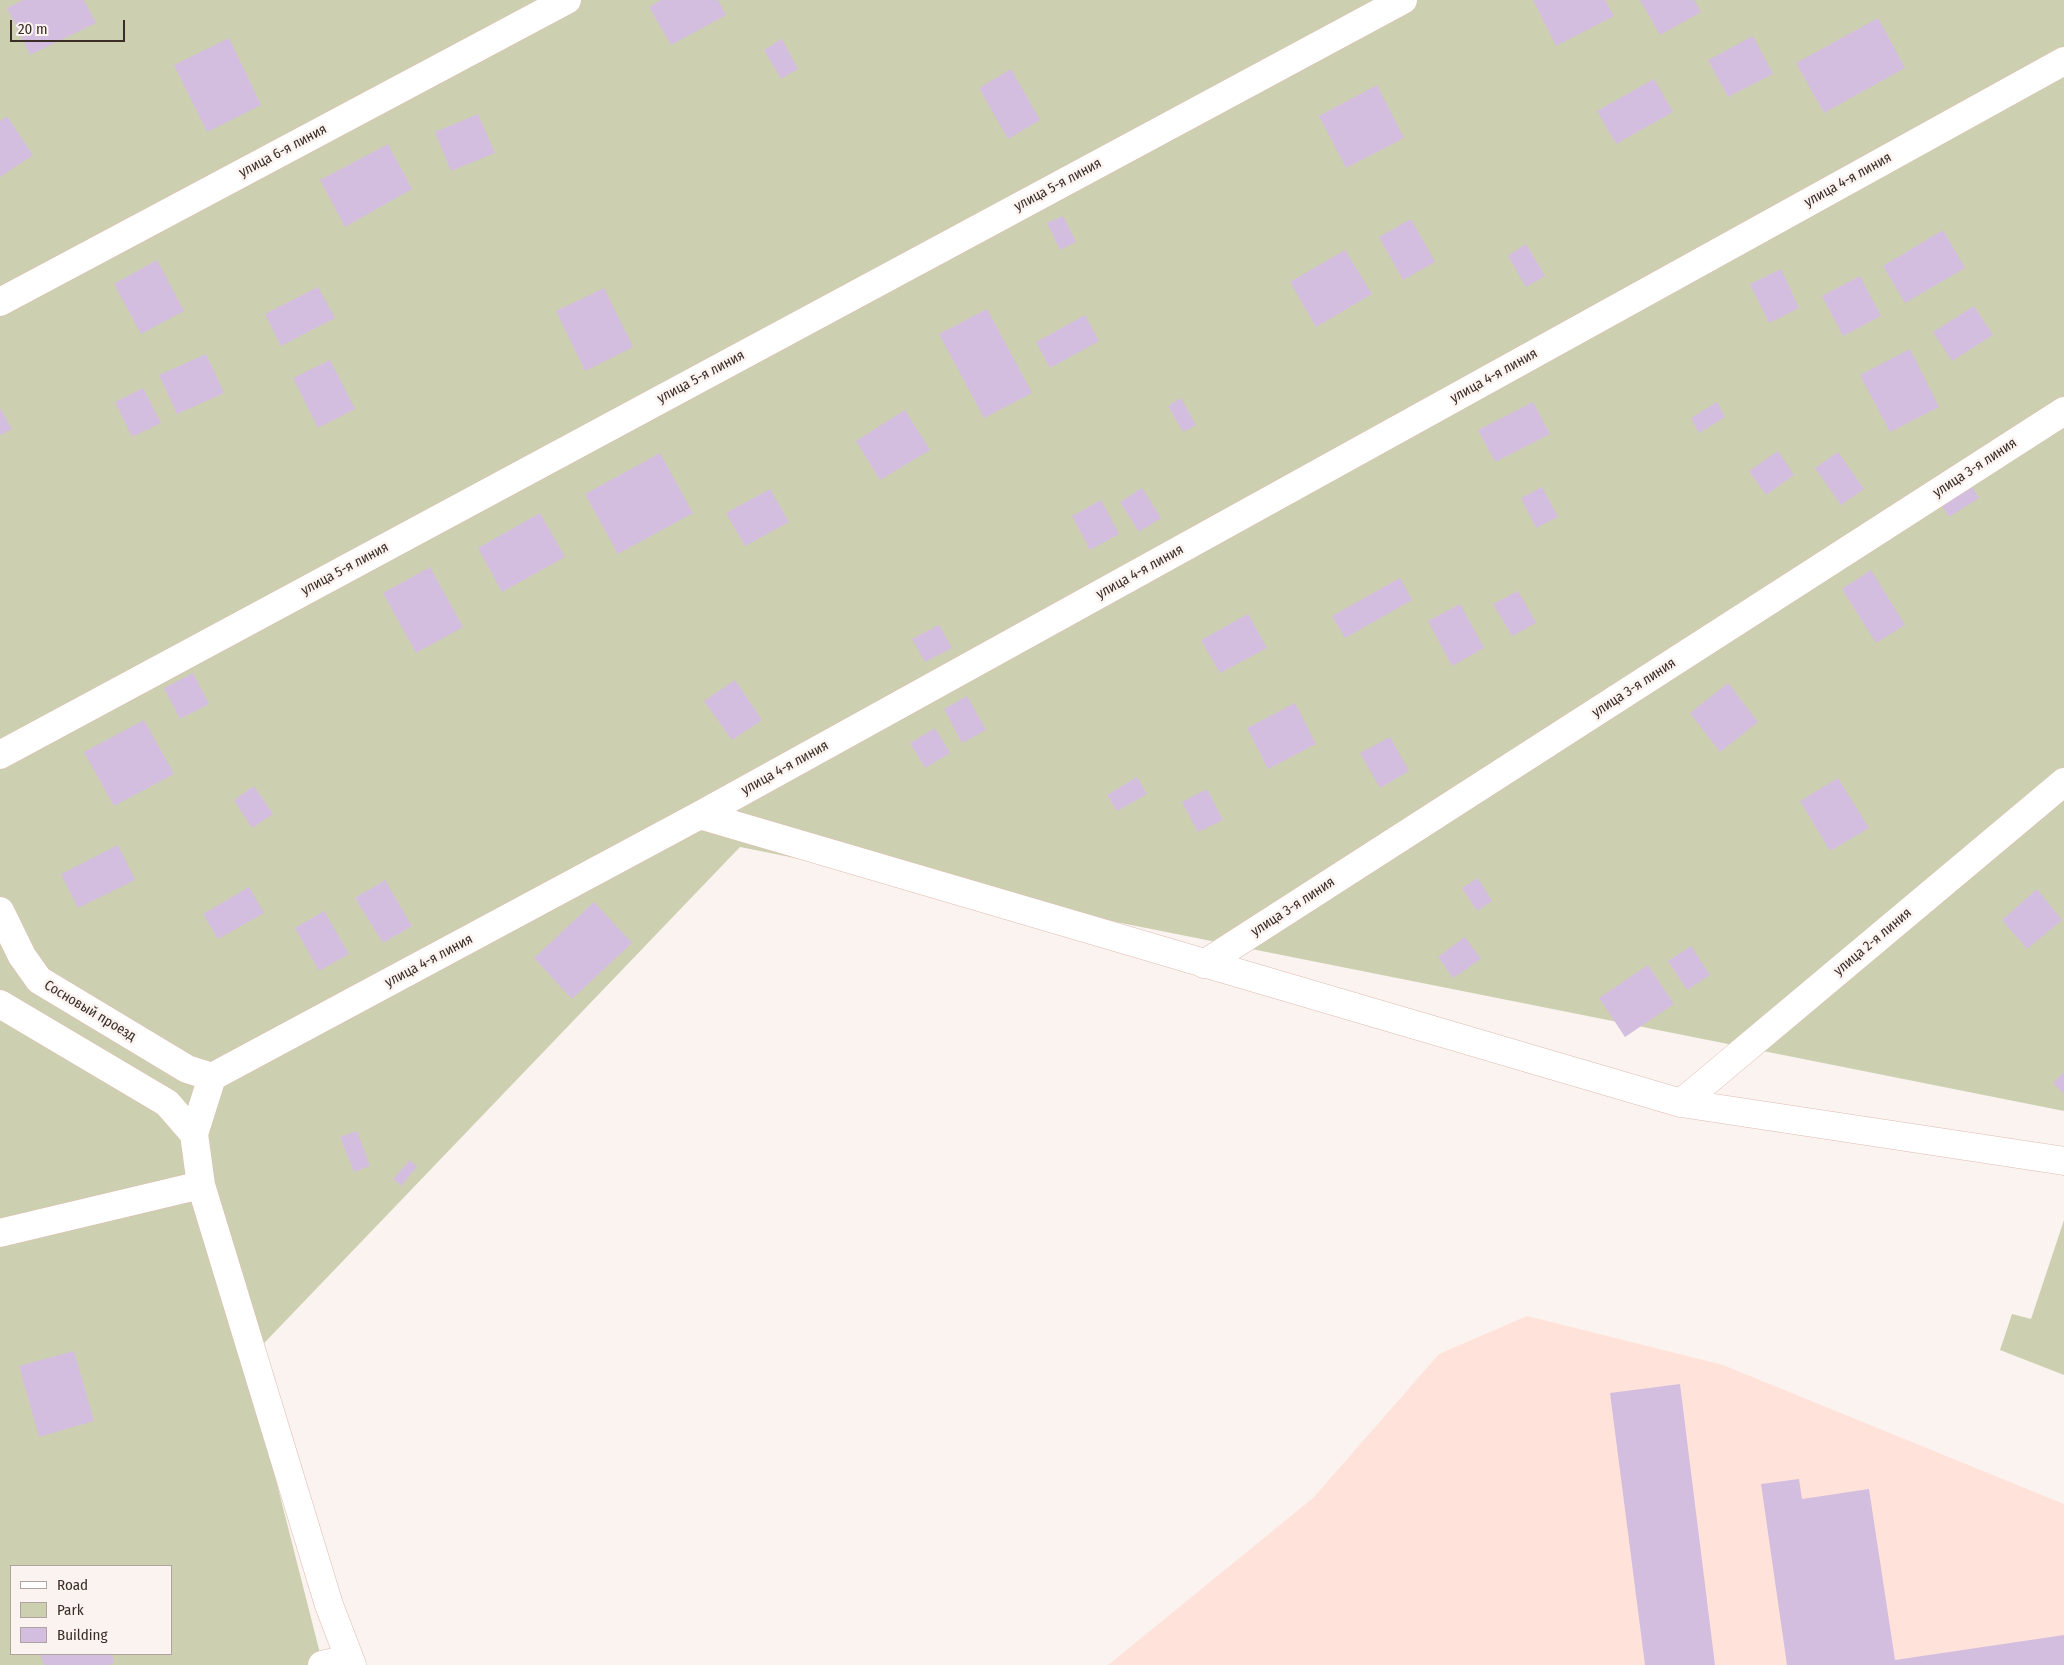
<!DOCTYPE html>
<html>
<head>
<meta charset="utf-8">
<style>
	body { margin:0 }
	#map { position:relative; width:2064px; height:1665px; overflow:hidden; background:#fbf3f0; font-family:"Fira Sans Condensed",sans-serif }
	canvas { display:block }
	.legend { position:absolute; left:10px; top:1565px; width:162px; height:90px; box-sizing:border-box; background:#fbf3f0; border:1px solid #aea3a0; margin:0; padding:6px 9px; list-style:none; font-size:15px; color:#3a2c27 }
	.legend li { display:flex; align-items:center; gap:10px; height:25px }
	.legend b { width:25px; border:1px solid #aea3a0 }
	.scale { position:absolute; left:10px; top:20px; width:115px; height:22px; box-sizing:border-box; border:2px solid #3a2c27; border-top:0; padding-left:6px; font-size:15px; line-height:18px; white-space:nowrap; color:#3a2c27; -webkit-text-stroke:4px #fbf3f0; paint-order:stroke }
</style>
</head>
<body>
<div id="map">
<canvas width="2064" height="1665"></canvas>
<ul class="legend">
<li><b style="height:6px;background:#fff"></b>Road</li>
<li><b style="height:14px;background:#ccd0b0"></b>Park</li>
<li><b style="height:14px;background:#d4bee0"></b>Building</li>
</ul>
<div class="scale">20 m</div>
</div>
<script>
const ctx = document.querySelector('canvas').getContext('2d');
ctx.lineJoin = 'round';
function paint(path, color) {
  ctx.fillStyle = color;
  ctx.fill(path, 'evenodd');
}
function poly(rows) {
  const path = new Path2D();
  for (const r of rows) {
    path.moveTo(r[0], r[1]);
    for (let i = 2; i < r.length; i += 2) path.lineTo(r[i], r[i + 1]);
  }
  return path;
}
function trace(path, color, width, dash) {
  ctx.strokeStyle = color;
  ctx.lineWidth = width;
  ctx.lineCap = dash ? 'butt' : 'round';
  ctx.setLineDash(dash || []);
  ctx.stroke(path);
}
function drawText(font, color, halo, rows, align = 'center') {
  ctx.font = font + ' "Fira Sans Condensed",sans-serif';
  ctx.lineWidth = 5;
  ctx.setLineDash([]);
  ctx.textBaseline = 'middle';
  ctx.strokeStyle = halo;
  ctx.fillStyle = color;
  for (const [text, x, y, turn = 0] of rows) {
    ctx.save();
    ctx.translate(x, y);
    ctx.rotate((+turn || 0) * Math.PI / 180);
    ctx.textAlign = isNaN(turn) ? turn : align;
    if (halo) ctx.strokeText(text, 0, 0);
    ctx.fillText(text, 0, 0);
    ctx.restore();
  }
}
paint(poly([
	[1527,1316,1723,1365,2064,1504,2064,1665,1108,1665,1313,1498,1439,1354]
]), '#ffe3da');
paint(poly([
	[0,0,2064,0,2064,1111,740,847,246,1362,323,1665,0,1665],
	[11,1566,171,1566,171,1654,11,1654],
	[2064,1220,2064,1375,2000,1350,2012,1314,2031,1319]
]), '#ccd0b0');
paint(poly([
	[23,0,84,0,96,23,30,55,7,8],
	[661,0,718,0,726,15,671,45,649,7],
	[1533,0,1605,0,1614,16,1556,46],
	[1640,0,1694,0,1701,12,1660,35],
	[1878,18,1905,68,1824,113,1796,63],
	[1753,36,1773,74,1728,97,1708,60],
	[229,38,261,105,207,132,174,65],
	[782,39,798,69,781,79,764,50],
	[1011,69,1040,120,1008,139,979,88],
	[1654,79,1673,112,1616,144,1597,111],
	[1377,85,1404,138,1346,168,1319,116],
	[478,114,495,153,451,171,435,132],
	[7,116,33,155,0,177,0,121],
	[388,144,412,189,345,227,320,180],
	[1063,216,1076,242,1060,250,1047,223],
	[1411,219,1435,262,1403,280,1379,237],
	[1943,230,1965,268,1905,303,1883,266],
	[1526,244,1545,276,1526,287,1508,256],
	[1345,250,1372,294,1316,327,1290,282],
	[157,260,184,311,141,334,114,284],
	[1781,269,1799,308,1769,323,1750,284],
	[1860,276,1881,316,1843,336,1822,296],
	[318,287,335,318,281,346,265,314],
	[604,288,633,347,585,371,556,311],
	[1974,306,1993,335,1952,361,1933,332],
	[987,309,1032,393,984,418,939,334],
	[1085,315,1099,341,1050,368,1036,342],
	[1910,349,1939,407,1890,432,1860,375],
	[206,354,224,393,177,414,159,375],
	[330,360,355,409,318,428,293,378],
	[143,388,161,423,132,437,115,402],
	[1181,398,1196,425,1183,432,1168,406],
	[1533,402,1550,434,1495,462,1478,430],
	[1717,402,1725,417,1699,433,1691,418],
	[0,408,12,429,0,435],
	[905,410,930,450,880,480,856,441],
	[1778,451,1794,475,1766,495,1749,471],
	[1838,452,1864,489,1841,505,1815,468],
	[660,453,693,513,618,554,585,494],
	[1970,484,1979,498,1949,517,1941,504],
	[1542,487,1558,517,1536,528,1521,498],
	[1142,488,1161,518,1139,532,1120,502],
	[770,489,789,522,745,546,726,513],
	[1101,500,1119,534,1090,550,1072,516],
	[540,513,565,557,502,592,478,548],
	[430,567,463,627,416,653,383,593],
	[1871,570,1905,625,1876,643,1842,589],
	[1400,578,1412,600,1345,638,1332,616],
	[1518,591,1536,623,1512,636,1493,604],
	[1460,604,1484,648,1452,666,1428,621],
	[1248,614,1267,648,1220,673,1201,640],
	[939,625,952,648,925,662,912,639],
	[193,673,209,704,180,719,164,688],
	[735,680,762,720,732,740,704,701],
	[1728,683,1758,722,1720,752,1690,713],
	[967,696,986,730,962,743,944,709],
	[1295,703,1316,744,1268,769,1247,728],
	[144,720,174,774,114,806,84,752],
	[935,728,950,753,925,768,910,743],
	[1390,737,1409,771,1380,788,1360,753],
	[1137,777,1147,794,1117,811,1107,795],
	[1838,778,1869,828,1830,851,1800,801],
	[254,786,273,814,252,828,234,800],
	[1207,789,1223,820,1198,832,1182,802],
	[118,845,135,880,78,908,61,874],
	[1478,878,1492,901,1477,911,1462,888],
	[385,880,412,926,383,943,355,898],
	[249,887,264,913,218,939,203,914],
	[2037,889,2062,920,2027,949,2002,920],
	[594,902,632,943,572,999,534,958],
	[324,911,349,954,319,971,295,928],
	[1465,937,1481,959,1453,978,1438,957],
	[1691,946,1710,975,1687,990,1668,961],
	[1648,965,1674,1004,1625,1037,1599,998],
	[2064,1072,2064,1094,2053,1083],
	[357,1131,370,1166,354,1172,340,1137],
	[410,1160,417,1167,401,1186,393,1179],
	[74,1351,94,1421,39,1437,19,1366],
	[1680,1384,1715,1665,1645,1665,1610,1393],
	[1799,1479,1802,1499,1869,1489,1895,1660,2064,1635,2064,1665,1787,1665,1761,1484],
	[40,1654,112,1654,114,1663,108,1665,44,1665]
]), '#d4bee0');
const minor = poly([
	[0,302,567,0],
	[0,755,1403,0],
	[700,815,1681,1103,2064,1161],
	[0,911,22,956,39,980,187,1069,212,1077],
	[1204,964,2064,411],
	[0,1004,167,1103,194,1134],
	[212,1077,700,815,2064,61],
	[212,1077,194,1134,201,1185,329,1605,352,1665],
	[1681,1103,2064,782],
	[0,1233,201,1185],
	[322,1665,348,1659]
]);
trace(minor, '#debbae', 29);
trace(minor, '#fff', 28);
drawText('14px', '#3a2c27', '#fbf3f0', [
	["улица 6-я линия",283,151,-28],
	["улица 4-я линия",1848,180,-29],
	["улица 5-я линия",1058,185,-28],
	["улица 4-я линия",1494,376,-29],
	["улица 5-я линия",701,377,-28],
	["улица 3-я линия",1975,468,-33],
	["улица 5-я линия",345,569,-28],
	["улица 4-я линия",1140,572,-29],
	["улица 3-я линия",1634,688,-33],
	["улица 4-я линия",785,768,-29],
	["улица 3-я линия",1293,907,-33],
	["улица 2-я линия",1873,942,-40],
	["улица 4-я линия",429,961,-28],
	["Сосновый проезд",90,1011,31]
]);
</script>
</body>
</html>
